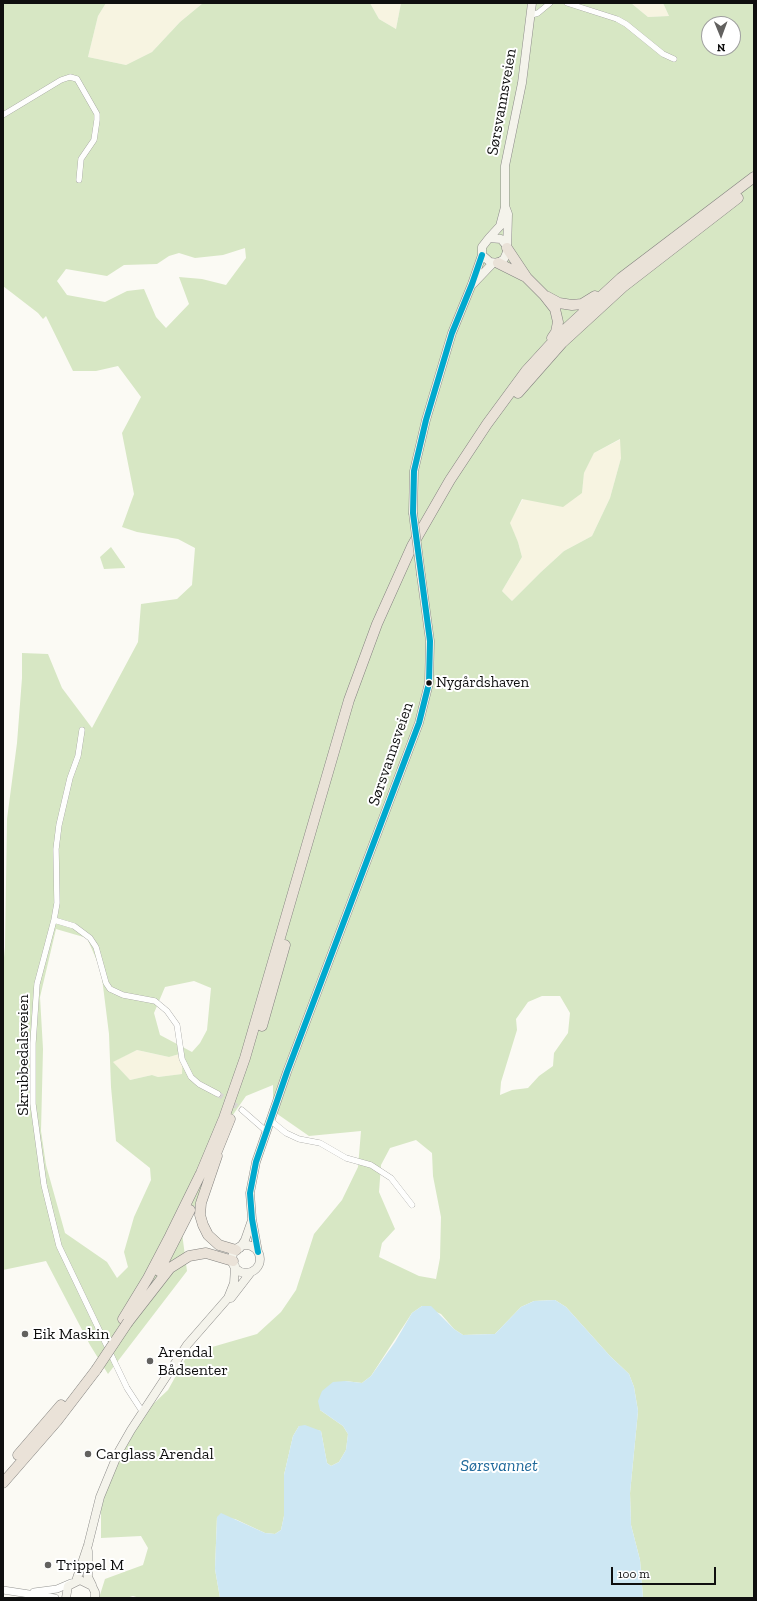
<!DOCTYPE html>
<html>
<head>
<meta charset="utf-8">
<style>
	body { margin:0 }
	#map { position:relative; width:757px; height:1601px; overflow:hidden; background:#fbfaf4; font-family:"Zilla Slab",serif }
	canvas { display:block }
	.frame { position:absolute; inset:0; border:4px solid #0f0f0f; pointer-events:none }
	.north { position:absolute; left:701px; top:16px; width:40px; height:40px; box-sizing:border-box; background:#fff; border:1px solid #9f9f9f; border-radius:50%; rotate:179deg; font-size:11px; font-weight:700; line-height:16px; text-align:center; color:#0f0f0f }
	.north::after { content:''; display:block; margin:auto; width:14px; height:18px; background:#62615f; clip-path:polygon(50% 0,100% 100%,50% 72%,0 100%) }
	.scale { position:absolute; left:611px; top:1567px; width:105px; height:18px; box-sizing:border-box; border:2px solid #0f0f0f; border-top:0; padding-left:5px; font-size:12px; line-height:14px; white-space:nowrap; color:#0f0f0f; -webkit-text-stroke:3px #fff; paint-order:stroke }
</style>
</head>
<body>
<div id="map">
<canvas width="757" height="1601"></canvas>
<div class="frame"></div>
<div class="north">N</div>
<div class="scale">100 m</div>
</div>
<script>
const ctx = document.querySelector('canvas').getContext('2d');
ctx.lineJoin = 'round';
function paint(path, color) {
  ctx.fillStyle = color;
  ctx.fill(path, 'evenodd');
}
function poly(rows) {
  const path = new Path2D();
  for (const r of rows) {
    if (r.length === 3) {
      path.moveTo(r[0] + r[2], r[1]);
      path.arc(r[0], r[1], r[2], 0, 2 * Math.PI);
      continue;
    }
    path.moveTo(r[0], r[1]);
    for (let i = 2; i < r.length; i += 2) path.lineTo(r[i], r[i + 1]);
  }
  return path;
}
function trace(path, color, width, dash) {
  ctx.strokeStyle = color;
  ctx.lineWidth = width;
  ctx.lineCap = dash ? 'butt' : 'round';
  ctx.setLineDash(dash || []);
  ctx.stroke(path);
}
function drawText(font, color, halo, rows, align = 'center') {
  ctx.font = font + ' "Zilla Slab",serif';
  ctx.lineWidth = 4;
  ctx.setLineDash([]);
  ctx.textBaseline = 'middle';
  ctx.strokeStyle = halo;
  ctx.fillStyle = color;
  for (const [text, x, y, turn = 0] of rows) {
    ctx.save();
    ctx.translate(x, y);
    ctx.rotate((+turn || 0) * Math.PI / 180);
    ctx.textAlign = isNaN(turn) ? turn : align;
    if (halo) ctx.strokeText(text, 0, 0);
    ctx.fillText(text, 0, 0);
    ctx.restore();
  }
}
paint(poly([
	[106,3,203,3,180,22,152,52,126,65,88,57,98,16],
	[370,3,401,3,396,29,379,19],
	[631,3,663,3,669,16,648,17],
	[621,439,621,458,610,498,592,536,564,551,541,572,512,601,502,591,522,557,518,542,509,523,523,499,582,493,584,473,594,453],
	[137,1050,169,1057,183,1053,183,1074,158,1077,152,1075,130,1080,112,1062]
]), '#f7f4e1');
paint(poly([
	[3,3,106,3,98,16,88,57,126,65,152,52,180,22,203,3,370,3,379,19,396,29,401,3,631,3,648,17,669,16,663,3,754,3,754,1598,643,1598,640,1560,631,1525,630,1493,638,1411,634,1387,629,1374,610,1356,566,1307,555,1300,534,1301,521,1307,495,1334,463,1335,454,1329,441,1314,422,1306,412,1313,371,1376,362,1383,345,1381,320,1410,343,1426,348,1434,346,1450,339,1462,331,1466,327,1463,321,1431,299,1426,293,1436,284,1475,284,1516,281,1530,275,1534,265,1533,235,1519,217,1517,215,1569,220,1598,140,1598,133,1596,126,1598,99,1598,105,1579,143,1565,148,1548,141,1536,101,1538,101,1501,133,1423,168,1390,188,1354,257,1334,281,1312,296,1290,314,1234,342,1200,358,1167,361,1131,309,1136,273,1111,273,1085,246,1096,228,1122,216,1161,182,1233,187,1271,108,1374,90,1345,46,1261,3,1270,3,968,5,947,7,819,17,743,22,678,22,653,48,654,62,688,92,728,138,642,141,604,177,599,192,585,195,548,178,539,137,532,122,527,134,494,122,433,141,397,118,366,96,371,73,371,46,316,43,319,38,313,3,286],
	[709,24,733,24,733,48,709,48],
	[245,248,246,258,226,285,202,279,179,277,189,304,166,328,156,317,144,289,127,291,105,302,67,295,57,281,66,269,107,276,124,265,157,264,169,256,179,253,195,258,223,255],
	[620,439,621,458,610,498,592,536,564,551,541,572,512,601,502,591,522,557,518,542,510,523,522,499,563,507,582,493,584,473,594,453],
	[56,929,87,938,101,970,109,1034,111,1087,116,1141,150,1168,151,1180,134,1217,124,1252,128,1267,117,1278,107,1262,65,1233,46,1165,41,1131,43,1049,40,997],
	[194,981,211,988,207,1030,200,1043,192,1052,160,1035,154,1013,165,987],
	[542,996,560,996,570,1013,568,1033,554,1053,553,1066,539,1076,528,1088,512,1090,500,1095,501,1082,517,1030,516,1019,528,1002],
	[137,1050,169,1057,183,1053,182,1074,158,1077,152,1075,130,1080,113,1062],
	[416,1140,432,1153,433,1176,441,1217,440,1258,436,1279,419,1276,379,1257,382,1243,395,1229,379,1192,381,1165,390,1148],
	[111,547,125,567,125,568,104,569,100,557]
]), '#d7e7c4');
paint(poly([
	[555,1300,566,1307,610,1356,629,1374,634,1387,638,1411,630,1493,631,1525,640,1560,643,1598,220,1598,215,1569,217,1517,221,1513,265,1533,275,1534,281,1530,284,1516,284,1475,293,1436,299,1426,305,1425,321,1431,327,1463,331,1466,339,1462,346,1450,348,1434,343,1426,320,1410,318,1401,322,1391,333,1382,345,1381,362,1383,371,1376,395,1342,412,1313,422,1306,431,1306,454,1329,463,1335,495,1334,521,1307,534,1301]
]), '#cde7f3');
trace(poly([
	[218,1094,242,1110]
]), '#d8d7d2', 5.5, [5.5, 3]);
const minor = poly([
	[567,3,617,19,626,24,663,54,674,59],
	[531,15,538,13,550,3],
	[3,115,61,80,70,77,77,79,97,114,97,120,94,140,81,159,79,180],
	[82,730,78,756,70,778,59,825,56,849,57,903,54,920,37,984,33,1043,33,1104,44,1185,59,1246,127,1388,142,1411],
	[54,920,74,926,90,938,96,947,106,983,110,989,123,995,155,1001,167,1011,177,1025,182,1059,191,1077,199,1084,218,1094],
	[242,1110,266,1131],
	[270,1120,286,1133,299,1139,320,1143,346,1158,371,1165,391,1178,412,1205]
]);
const tertiary = poly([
	[3,1590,55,1598],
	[34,1592,57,1589,71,1583]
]);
const secondary = poly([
	[489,238,500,226,505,207],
	[506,245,501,239,489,238,482,247,482,255,490,262,498,263,504,259,507,252,508,214,505,206,505,166,522,83,532,3],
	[473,284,493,263],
	[413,513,414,471,426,420,452,333,472,284,482,255],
	[246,1259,14],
	[240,1248,245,1240,252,1220],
	[258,1252,252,1219,250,1193,256,1162,287,1072,419,723,429,683,430,641,421,575],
	[228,1298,234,1283,235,1266],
	[88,1551,88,1577,92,1585],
	[76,1581,88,1545,100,1497,119,1451,131,1430,187,1345,228,1298,231,1298,251,1272],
	[66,1598,68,1586,80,1580,92,1586,95,1592,95,1598]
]);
const trunk = poly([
	[507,248,527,278,544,295,555,309,558,322,556,332,552,338],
	[498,263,524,276],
	[546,296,559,303,572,305,582,304,595,296],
	[518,393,562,343,623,287,738,198],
	[262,1026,285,945],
	[217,1156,201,1203,200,1215,203,1225,208,1235,219,1245,236,1250],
	[213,1161,230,1119],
	[159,1271,190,1210],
	[123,1319,148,1278,170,1236,201,1173,224,1118,245,1058,349,700,377,624,412,546,450,480,487,424,526,371,559,335,621,278,754,177],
	[128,1322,170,1268,189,1256,206,1253,233,1261],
	[18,1455,61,1405],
	[3,1483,57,1421,96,1370]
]);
trace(minor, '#959592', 6);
trace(tertiary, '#959592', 8);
trace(secondary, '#8c8b89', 9);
trace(trunk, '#83827f', 11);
trace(minor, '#fefefd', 5.5);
trace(tertiary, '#fefefd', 7);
trace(secondary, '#f4f3eb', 8);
trace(trunk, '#eae2d8', 10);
const secondaryBridge = poly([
	[413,513,421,575]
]);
const trunkBridge = poly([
	[96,1370,128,1322]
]);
trace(secondaryBridge, '#8c8b89', 9, []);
trace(trunkBridge, '#83827f', 11, []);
trace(secondaryBridge, '#f4f3eb', 8);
trace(trunkBridge, '#eae2d8', 10);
trace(poly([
	[258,1252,252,1219,250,1193,256,1162,287,1072,419,723,429,683,430,641,413,513,414,471,426,420,452,333,472,284,482,255]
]), '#00a9ce', 6);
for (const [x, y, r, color] of [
	[429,683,3.5,"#0f0f0f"],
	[25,1334,4,"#62615f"],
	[150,1361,4,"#62615f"],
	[88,1454,4,"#62615f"],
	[48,1565,4,"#62615f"]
]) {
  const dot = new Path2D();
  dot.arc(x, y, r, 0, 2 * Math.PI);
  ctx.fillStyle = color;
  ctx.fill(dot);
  trace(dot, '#fff', 1.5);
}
drawText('15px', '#0f0f0f', '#fff', [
	["Nygårdshaven",436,683]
], 'left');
drawText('16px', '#0f0f0f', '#fff', [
	["Sørsvannsveien",502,102,-80],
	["Sørsvannsveien",391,754,-71],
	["Skrubbedalsveien",23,1055,-90]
]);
drawText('16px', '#0f0f0f', '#fff', [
	["Eik Maskin",33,1334],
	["Arendal",158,1352],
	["Bådsenter",158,1370],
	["Carglass Arendal",96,1454],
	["Trippel M",56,1565]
], 'left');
drawText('italic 17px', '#1e689a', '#fff', [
	["Sørsvannet",499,1466]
]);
</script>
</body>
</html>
